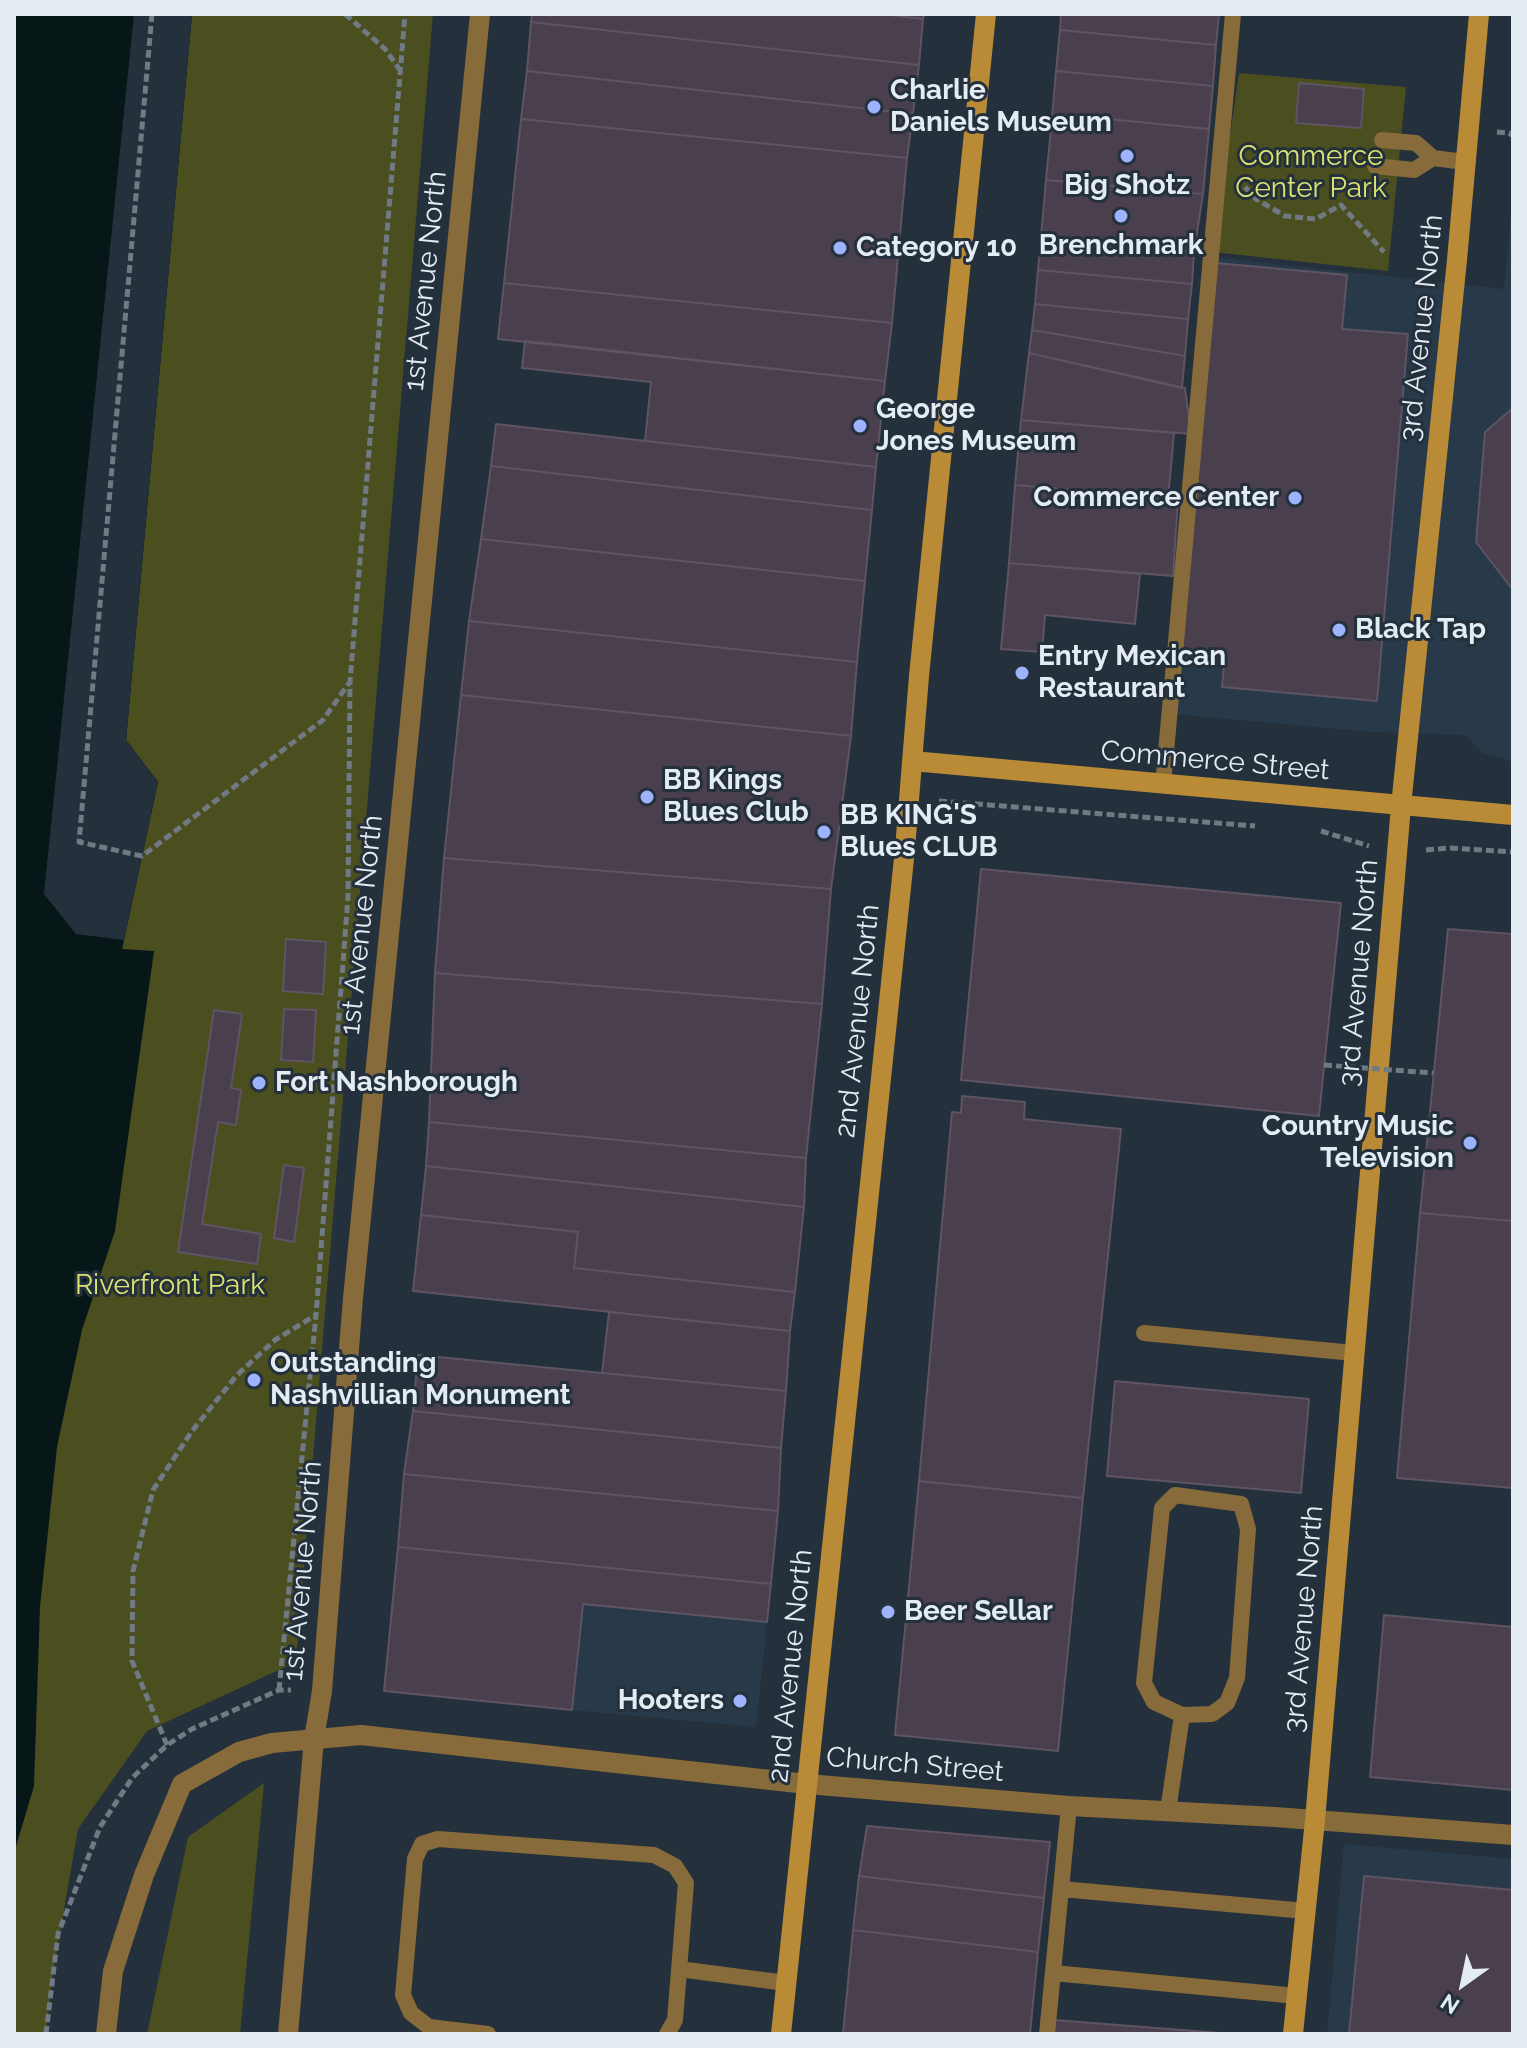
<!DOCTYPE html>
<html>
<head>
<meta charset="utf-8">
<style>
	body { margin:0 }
	#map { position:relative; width:1527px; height:2048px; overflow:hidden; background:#24303c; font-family:Raleway,sans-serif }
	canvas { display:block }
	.frame { position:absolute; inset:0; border:16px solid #e3ebf3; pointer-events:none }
	.north { position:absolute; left:1423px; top:1944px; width:80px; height:80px; -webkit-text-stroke:6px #24303c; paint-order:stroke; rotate:213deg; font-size:22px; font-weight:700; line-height:32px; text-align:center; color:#e3ebf3 }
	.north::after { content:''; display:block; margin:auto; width:28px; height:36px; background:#e3ebf3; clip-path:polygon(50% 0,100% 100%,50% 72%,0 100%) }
</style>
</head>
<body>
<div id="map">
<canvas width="1527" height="2048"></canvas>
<div class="frame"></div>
<div class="north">N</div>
</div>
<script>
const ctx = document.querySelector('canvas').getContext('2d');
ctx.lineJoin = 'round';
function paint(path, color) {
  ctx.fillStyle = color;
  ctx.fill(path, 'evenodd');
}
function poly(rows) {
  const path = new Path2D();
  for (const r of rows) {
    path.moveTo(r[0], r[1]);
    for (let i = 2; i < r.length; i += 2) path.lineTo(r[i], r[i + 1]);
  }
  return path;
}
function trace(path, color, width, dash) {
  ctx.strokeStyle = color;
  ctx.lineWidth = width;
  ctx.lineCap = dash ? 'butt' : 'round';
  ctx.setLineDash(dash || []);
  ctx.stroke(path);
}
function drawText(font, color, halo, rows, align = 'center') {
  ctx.font = font + ' Raleway,sans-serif';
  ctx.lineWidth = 6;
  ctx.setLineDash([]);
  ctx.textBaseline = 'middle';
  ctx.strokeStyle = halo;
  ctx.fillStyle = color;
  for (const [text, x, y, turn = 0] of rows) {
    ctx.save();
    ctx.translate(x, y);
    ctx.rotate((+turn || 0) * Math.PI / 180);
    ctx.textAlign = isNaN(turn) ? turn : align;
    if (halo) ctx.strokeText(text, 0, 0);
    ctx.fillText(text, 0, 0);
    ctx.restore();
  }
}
paint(poly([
	[1513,193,1513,762,1481,752,1466,735,1372,732,1173,714,1212,257,1504,289],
	[583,1604,767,1622,756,1727,572,1710],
	[1344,1844,1513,1859,1513,2034,1327,2034]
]), '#283a4a');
paint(poly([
	[192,14,433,14,296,1662,147,1731,78,1829,53,1973,46,2034,14,2034,14,1264,122,950,158,782,126,740],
	[1239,73,1406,87,1388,271,1213,252],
	[264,1783,240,2034,147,2034,188,1837]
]), '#4b4e1f');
paint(poly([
	[14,14,192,14,126,740,158,782,122,949,154,951,115,1231,82,1330,57,1447,40,1607,34,1786,14,1853]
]), '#071717');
paint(poly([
	[134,14,192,14,126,740,158,782,124,940,76,934,44,894]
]), '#24303c');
const building = poly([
	[532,14,882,14,923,19,919,65,531,22,532,14],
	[882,14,924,14,923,19,882,14],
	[1061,14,1219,14,1216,45,1060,30,1061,14],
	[531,22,919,65,913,114,527,71,531,22],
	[1060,30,1216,45,1213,86,1056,71,1060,30],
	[527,71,913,114,907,158,521,119,527,71],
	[1056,71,1213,86,1209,129,1098,118,1097,133,1051,129,1056,71],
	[1299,83,1364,89,1361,128,1296,123,1299,83],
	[1098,118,1209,129,1203,194,1046,180,1051,129,1097,133,1098,118],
	[521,119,907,158,892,323,504,283,521,119],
	[1046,180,1203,194,1194,252,1041,237,1046,180],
	[1041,237,1194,252,1192,284,1038,270,1041,237],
	[1216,263,1347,275,1342,329,1408,334,1377,701,1222,687,1224,665,1181,661,1216,263],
	[1038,270,1192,284,1188,319,1035,304,1038,270],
	[504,283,892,323,885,381,498,339,504,283],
	[1035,304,1188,319,1185,356,1032,330,1035,304],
	[1032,330,1185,356,1182,388,1029,353,1032,330],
	[525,341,885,381,876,467,645,441,651,382,522,368,525,341],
	[1029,353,1185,388,1191,434,1021,420,1029,353],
	[1513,408,1513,590,1476,542,1485,432,1513,408],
	[1021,420,1174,433,1168,499,1015,485,1021,420],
	[496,424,876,467,872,510,491,466,496,424],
	[491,466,872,510,865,581,481,539,491,466],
	[1015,485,1178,499,1173,576,1009,563,1015,485],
	[481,539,865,581,857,662,469,621,481,539],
	[1009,563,1140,574,1135,624,1045,615,1042,652,1001,649,1009,563],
	[469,621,857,662,851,736,461,695,469,621],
	[461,695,851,736,831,889,444,858,461,695],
	[444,858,831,889,822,1004,435,973,444,858],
	[981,869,1341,903,1319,1116,961,1080,981,869],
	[1448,929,1513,934,1513,1221,1420,1213,1448,929],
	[286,939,326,942,323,994,283,991,286,939],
	[435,973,822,1004,806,1158,429,1122,435,973],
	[284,1009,316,1010,313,1062,281,1060,284,1009],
	[214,1010,242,1014,231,1088,241,1090,236,1125,218,1122,202,1224,261,1234,257,1264,178,1252,214,1010],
	[962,1096,1025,1102,1024,1119,1121,1129,1083,1498,919,1481,952,1112,961,1113,962,1096],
	[429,1122,806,1158,804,1207,426,1166,429,1122],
	[284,1165,304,1168,294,1242,274,1238,284,1165],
	[426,1166,804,1207,795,1292,574,1268,578,1232,421,1215,426,1166],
	[1420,1213,1513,1221,1513,1488,1397,1478,1420,1213],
	[421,1215,578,1232,574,1268,795,1292,790,1331,413,1291,421,1215],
	[609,1312,790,1331,786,1391,602,1373,609,1312],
	[418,1355,786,1391,781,1448,413,1411,418,1355],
	[1115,1381,1309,1399,1301,1493,1107,1476,1115,1381],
	[413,1411,781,1448,778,1511,404,1474,413,1411],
	[404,1474,778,1511,771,1584,398,1547,404,1474],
	[919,1481,1083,1498,1058,1751,895,1735,919,1481],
	[398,1547,771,1584,767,1622,583,1604,572,1710,384,1691,398,1547],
	[1384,1615,1513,1627,1513,1790,1370,1777,1384,1615],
	[867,1826,1050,1842,1044,1898,859,1876,867,1826],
	[859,1876,1044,1898,1038,1952,853,1930,859,1876],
	[1364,1876,1513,1890,1513,2034,1349,2034,1364,1876],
	[853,1930,1038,1952,1030,2034,843,2034,853,1930],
	[1054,2020,1233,2034,1053,2034,1054,2020]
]);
paint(building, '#493f4d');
trace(building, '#5e5463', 2);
trace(poly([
	[152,14,79,842,142,856,323,720,349,683],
	[345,14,385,49,400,70],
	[1497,132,1509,133,1513,136],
	[1245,187,1256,199,1285,216,1316,219,1341,205,1384,252],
	[939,801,1255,826],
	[1321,831,1369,846],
	[1426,850,1450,848,1513,852],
	[279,1690,316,1315,348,897,350,682,405,14],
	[167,1745,132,1661,133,1571,153,1490,192,1431,237,1375,275,1340,316,1315],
	[46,2034,58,1934,100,1827,132,1778,167,1745,192,1729,279,1690,291,1690]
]), '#707a84', 5, [8, 4]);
trace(poly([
	[1382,140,1416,143,1433,158,1465,162],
	[1375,166,1414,170,1433,158],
	[1163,785,1233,14],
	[1144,1333,1354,1353],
	[1175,1495,1241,1504,1248,1529,1237,1678,1227,1703,1212,1714,1182,1715,1154,1702,1144,1683,1162,1508,1175,1495],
	[1168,1811,1182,1715],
	[1061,1889,1306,1911],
	[679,1969,786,1983],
	[1053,1973,1297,1996],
	[488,2034,429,2027,411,2013,403,1995,415,1859,422,1844,438,1839,654,1855,675,1866,686,1883,675,2020,667,2034],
	[1047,2034,1069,1806]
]), '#886b3a', 16);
trace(poly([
	[106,2034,113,1971,144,1875,182,1784,239,1752,272,1743,361,1735,807,1784,1069,1806,1275,1817,1513,1835],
	[288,2034,314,1739,322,1691,353,1298,480,14]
]), '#886b3a', 20);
trace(poly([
	[912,761,1513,815],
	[781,2034,905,849,919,676,986,14],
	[1293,2034,1315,1820,1401,806,1457,260,1479,14]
]), '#ba8b37', 20);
trace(poly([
	[1324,1065,1433,1073]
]), '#707a84', 5, [8, 4]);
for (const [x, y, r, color] of [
	[874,107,8,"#9eb3fd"],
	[1127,156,8,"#9eb3fd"],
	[1121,216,8,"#9eb3fd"],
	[840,248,8,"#9eb3fd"],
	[860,426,8,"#9eb3fd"],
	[1295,498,8,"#9eb3fd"],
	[1339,630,8,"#9eb3fd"],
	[1022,673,8,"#9eb3fd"],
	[647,797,8,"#9eb3fd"],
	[824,832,8,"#9eb3fd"],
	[259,1083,8,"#9eb3fd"],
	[1470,1143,8,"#9eb3fd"],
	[254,1380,8,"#9eb3fd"],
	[888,1612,8,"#9eb3fd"],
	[740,1701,8,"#9eb3fd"]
]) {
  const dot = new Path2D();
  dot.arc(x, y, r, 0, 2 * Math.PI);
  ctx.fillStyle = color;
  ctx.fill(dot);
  trace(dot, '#24303c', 3);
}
drawText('bold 28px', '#e3ebf3', '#24303c', [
	["Charlie",890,91],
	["Daniels Museum",890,123],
	["Big Shotz",1127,186,"center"],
	["Brenchmark",1121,246,"center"],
	["Category 10",856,248],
	["George",876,410],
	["Jones Museum",876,442],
	["Commerce Center",1279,498,"right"],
	["Black Tap",1355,630],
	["Entry Mexican",1038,657],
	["Restaurant",1038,689],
	["BB Kings",663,781],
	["Blues Club",663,813],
	["BB KING'S",840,816],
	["Blues CLUB",840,848],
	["Fort Nashborough",275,1083],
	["Country Music",1454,1127,"right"],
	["Television",1454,1159,"right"],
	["Outstanding",270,1364],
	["Nashvillian Monument",270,1396],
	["Beer Sellar",904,1612],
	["Hooters",724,1701,"right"]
], 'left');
drawText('28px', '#dae370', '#24303c', [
	["Commerce",1311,157],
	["Center Park",1311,189],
	["Riverfront Park",170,1286]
]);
drawText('28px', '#e3ebf3', '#24303c', [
	["1st Avenue North",426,281,-84],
	["3rd Avenue North",1422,328,-84],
	["Commerce Street",1215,761,5],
	["1st Avenue North",362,925,-84],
	["3rd Avenue North",1359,973,-85],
	["2nd Avenue North",858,1021,-84],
	["1st Avenue North",303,1571,-85],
	["3rd Avenue North",1304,1619,-85],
	["2nd Avenue North",791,1666,-84],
	["Church Street",915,1765,5]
]);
</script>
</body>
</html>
